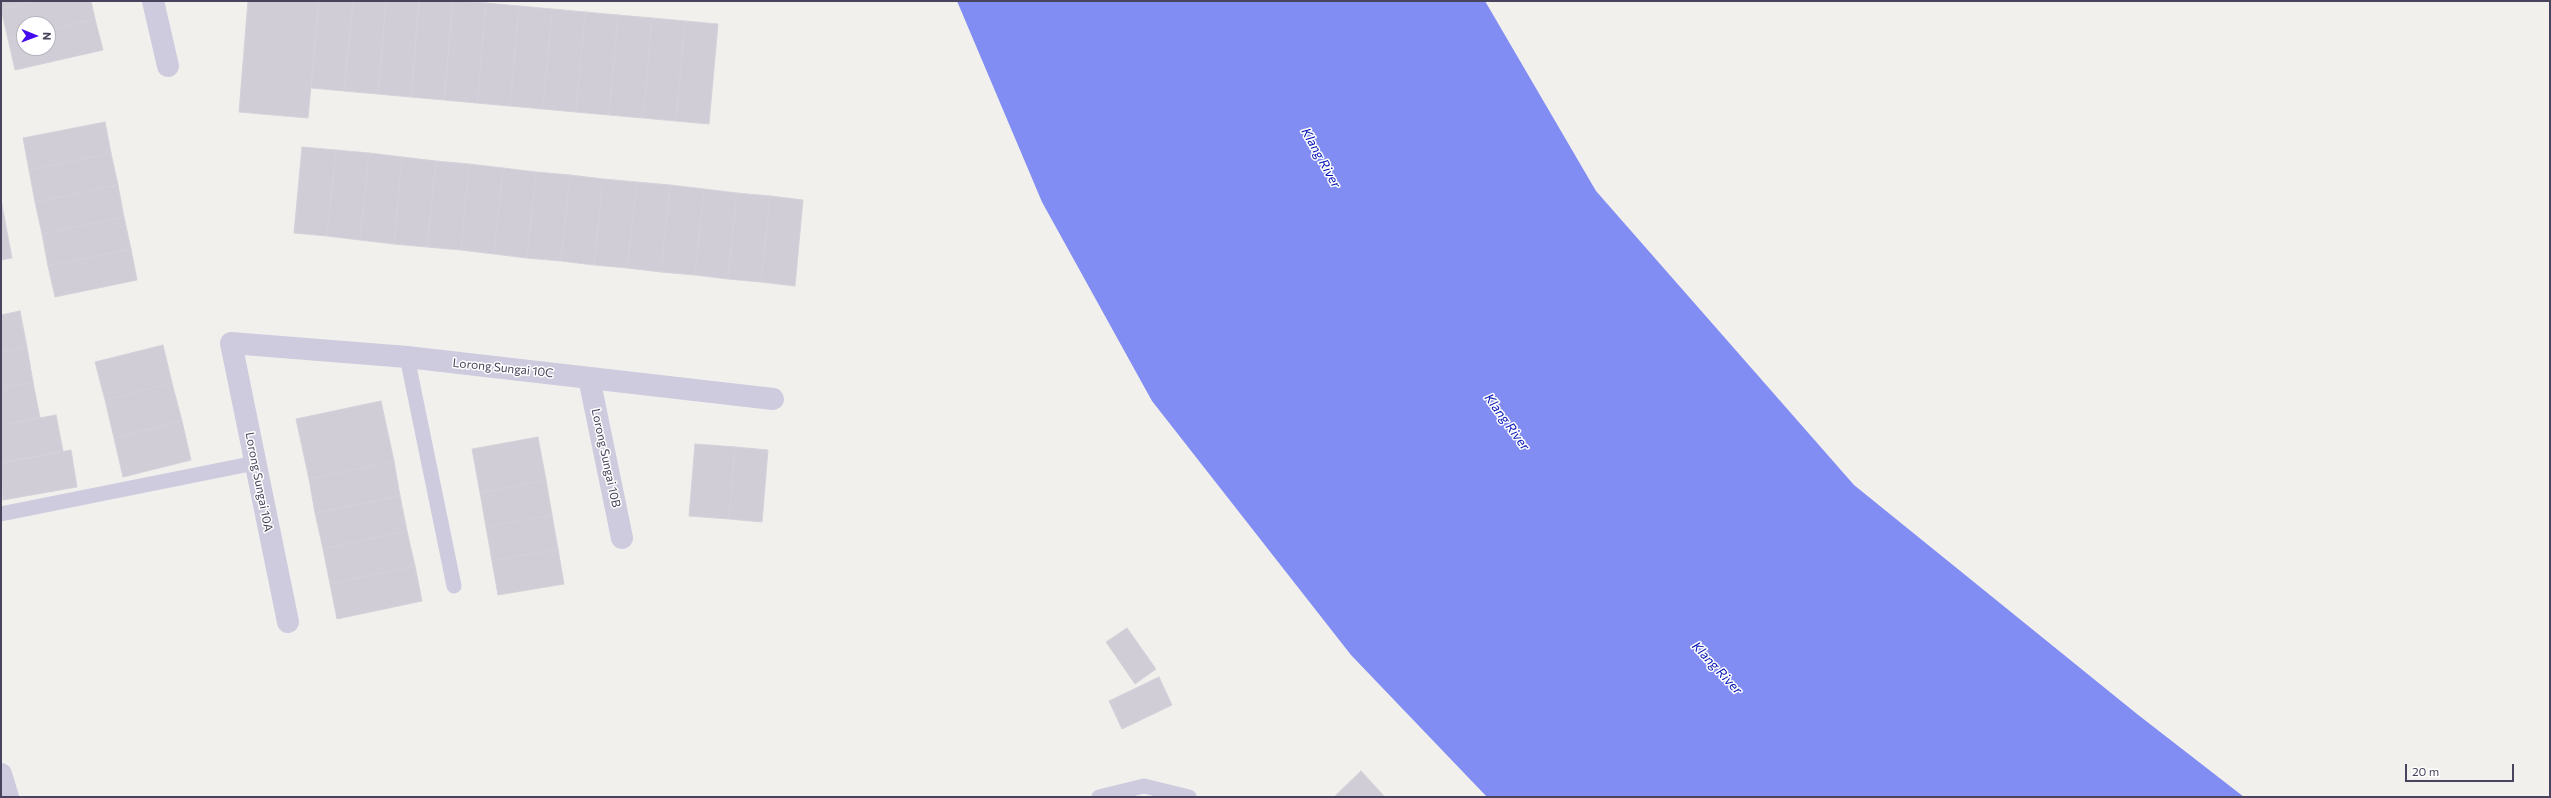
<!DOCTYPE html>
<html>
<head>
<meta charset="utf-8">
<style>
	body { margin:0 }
	#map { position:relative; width:2551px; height:798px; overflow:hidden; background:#f1f0ed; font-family:Commissioner,sans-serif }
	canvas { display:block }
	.frame { position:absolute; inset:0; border:2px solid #48445d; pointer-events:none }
	.north { position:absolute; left:16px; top:16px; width:40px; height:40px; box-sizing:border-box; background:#fff; border:1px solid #b6b4be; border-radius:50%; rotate:91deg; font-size:11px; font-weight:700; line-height:16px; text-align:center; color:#48445d }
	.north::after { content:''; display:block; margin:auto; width:14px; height:18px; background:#440aef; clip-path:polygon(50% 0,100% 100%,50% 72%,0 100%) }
	.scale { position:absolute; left:2405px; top:764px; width:109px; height:18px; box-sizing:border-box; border:2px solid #48445d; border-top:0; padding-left:5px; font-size:12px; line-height:14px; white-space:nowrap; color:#48445d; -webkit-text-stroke:3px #fff; paint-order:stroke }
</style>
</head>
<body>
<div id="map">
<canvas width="2551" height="798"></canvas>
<div class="frame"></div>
<div class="north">N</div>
<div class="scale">20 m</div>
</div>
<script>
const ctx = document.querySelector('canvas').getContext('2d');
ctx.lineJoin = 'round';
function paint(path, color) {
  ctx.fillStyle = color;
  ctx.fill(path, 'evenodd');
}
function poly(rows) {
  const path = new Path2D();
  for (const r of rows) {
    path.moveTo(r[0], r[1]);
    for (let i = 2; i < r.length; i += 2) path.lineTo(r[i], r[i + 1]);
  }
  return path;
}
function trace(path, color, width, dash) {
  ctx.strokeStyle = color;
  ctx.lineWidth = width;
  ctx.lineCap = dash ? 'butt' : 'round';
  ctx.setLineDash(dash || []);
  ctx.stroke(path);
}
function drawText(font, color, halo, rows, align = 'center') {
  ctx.font = font + ' Commissioner,sans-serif';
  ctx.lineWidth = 3;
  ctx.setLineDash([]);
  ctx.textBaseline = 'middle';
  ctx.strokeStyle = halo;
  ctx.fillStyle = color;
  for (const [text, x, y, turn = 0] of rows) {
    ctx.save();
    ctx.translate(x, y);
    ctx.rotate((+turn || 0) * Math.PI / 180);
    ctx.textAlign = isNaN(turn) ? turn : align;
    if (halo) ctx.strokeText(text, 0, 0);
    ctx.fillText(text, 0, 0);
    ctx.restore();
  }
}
paint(poly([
	[957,1,1485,1,1596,191,1854,485,2137,714,2244,797,1487,797,1351,655,1152,401,1042,202]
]), '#818df3');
const building = poly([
	[1,1,34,1,1,9,1,1],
	[34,1,91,1,95,19,48,30,48,24,24,24,24,36,8,39,1,9,34,1],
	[248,1,319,1,308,118,239,112,248,1],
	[319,1,353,1,344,91,311,88,319,1],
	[353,1,386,1,378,94,344,91,353,1],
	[386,1,419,1,411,97,378,94,386,1],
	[419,1,453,1,444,100,411,97,419,1],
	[453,1,486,3,477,103,444,100,453,1],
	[486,3,519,6,510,106,477,103,486,3],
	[519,6,552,9,543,109,510,106,519,6],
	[552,9,585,12,576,112,543,109,552,9],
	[585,12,618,15,609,115,576,112,585,12],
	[618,15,652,18,643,118,609,115,618,15],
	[652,18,685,21,676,121,643,118,652,18],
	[95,19,103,50,15,70,8,39,24,36,24,48,48,48,48,30,95,19],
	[685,21,718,24,709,124,676,121,685,21],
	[105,122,111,153,29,170,23,138,105,122],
	[302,147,336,150,327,236,294,233,302,147],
	[336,150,369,153,360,240,327,236,336,150],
	[111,153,118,185,35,202,29,170,111,153],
	[369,153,402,157,394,244,360,240,369,153],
	[402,157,436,161,427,247,394,244,402,157],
	[436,161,469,164,461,250,427,247,436,161],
	[469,164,503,168,494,254,461,250,469,164],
	[503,168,536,172,527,258,494,254,503,168],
	[536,172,570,175,561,261,527,258,536,172],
	[570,175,603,179,594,265,561,261,570,175],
	[603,179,637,182,627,268,594,265,603,179],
	[637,182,670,185,661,272,627,268,637,182],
	[118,185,124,217,42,234,35,202,118,185],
	[670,185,704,189,695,275,661,272,670,185],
	[704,189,737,193,728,279,695,275,704,189],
	[737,193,770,196,761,282,728,279,737,193],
	[770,196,803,200,795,286,761,282,770,196],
	[1,200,5,221,1,222,1,200],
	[124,217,131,249,48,266,42,234,124,217],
	[5,221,12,258,1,260,1,222,5,221],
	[131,249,137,280,55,297,48,266,131,249],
	[20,311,27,347,1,352,1,315,20,311],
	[163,345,172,383,105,400,95,362,163,345],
	[27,347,33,382,1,388,1,352,27,347],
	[33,382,40,418,1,425,1,388,33,382],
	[172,383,182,421,114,438,105,400,172,383],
	[381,401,394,461,309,479,296,419,381,401],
	[56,415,63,451,1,463,1,425,56,415],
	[182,421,191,460,123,477,114,438,182,421],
	[538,437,546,480,480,493,472,449,538,437],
	[695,444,735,447,729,519,689,516,695,444],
	[735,447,768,450,762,522,729,519,735,447],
	[71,450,77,487,3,500,1,463,71,450],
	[394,461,400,496,315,513,309,479,394,461],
	[546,480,552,515,486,527,480,493,546,480],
	[400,496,407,531,323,549,315,513,400,496],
	[552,515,558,549,492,561,486,527,552,515],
	[407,531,415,566,330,584,323,549,407,531],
	[558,549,564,584,498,595,492,561,558,549],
	[415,566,422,601,337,619,330,584,415,566],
	[1127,628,1156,669,1135,684,1106,642,1127,628],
	[1159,677,1172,705,1122,729,1109,701,1159,677],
	[1361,771,1385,797,1334,797,1361,771]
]);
paint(building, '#d1cdd6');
trace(building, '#d5d1da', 1);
trace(poly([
	[407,357,454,586],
	[1,514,255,463],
	[1099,797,1144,786,1189,797]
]), '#cecbdf', 15);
trace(poly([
	[153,1,168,66],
	[589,378,622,538],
	[288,622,231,343,407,357,773,399],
	[1,774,8,797]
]), '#cecbdf', 22);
drawText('12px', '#48445d', '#fff', [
	["Lorong Sungai 10C",503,368,6],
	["Lorong Sungai 10B",606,458,78],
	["Lorong Sungai 10A",259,482,79]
]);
drawText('italic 13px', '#0012b4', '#fff', [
	["Klang River",1321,158,61],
	["Klang River",1507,422,54],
	["Klang River",1717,668,47]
]);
</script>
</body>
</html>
